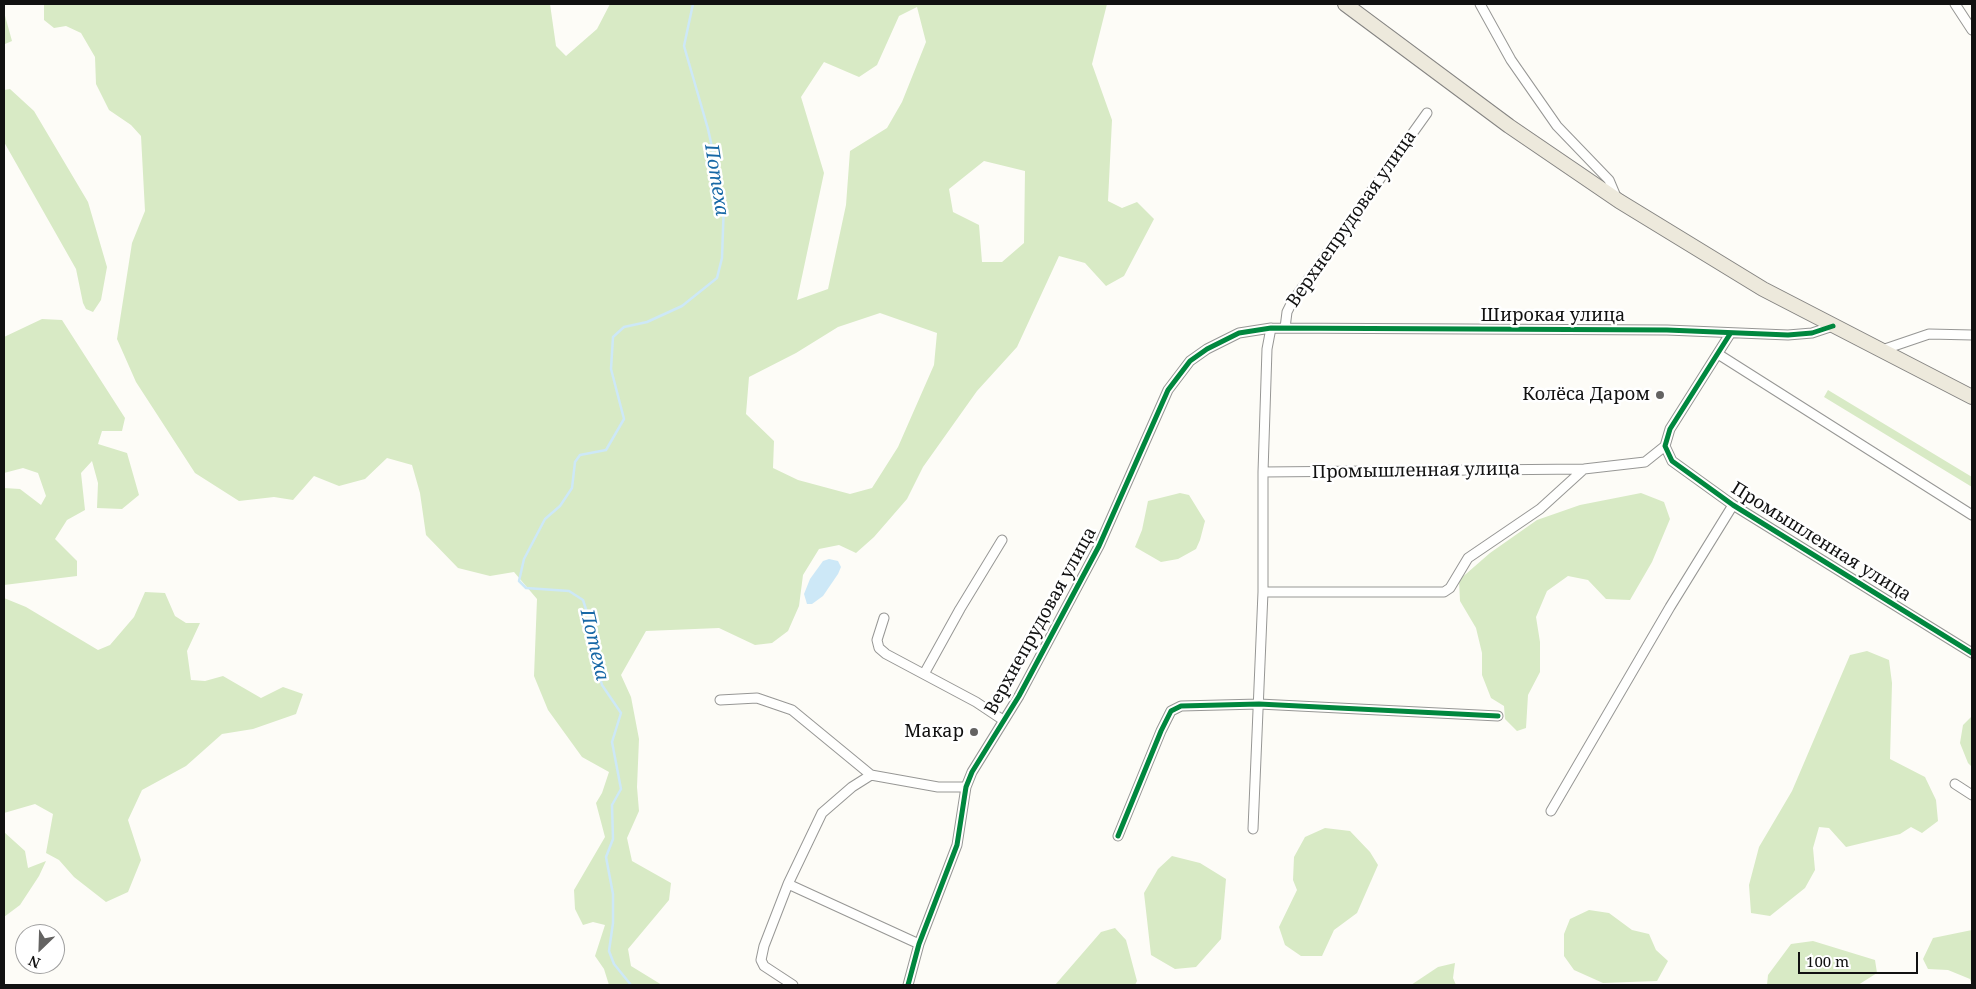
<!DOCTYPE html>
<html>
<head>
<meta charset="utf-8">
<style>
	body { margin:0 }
	#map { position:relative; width:1976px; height:989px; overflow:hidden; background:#fdfcf7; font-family:"Noto Serif",serif }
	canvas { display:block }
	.frame { position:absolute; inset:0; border:5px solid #111; pointer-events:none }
	.north { position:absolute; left:15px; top:924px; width:50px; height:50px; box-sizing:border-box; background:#fff; border:1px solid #a0a0a0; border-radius:50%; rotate:204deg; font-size:14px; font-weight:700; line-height:20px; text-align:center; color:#111 }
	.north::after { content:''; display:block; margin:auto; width:18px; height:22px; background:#646362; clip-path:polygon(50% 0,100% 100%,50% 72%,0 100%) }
	.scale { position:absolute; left:1798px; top:952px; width:120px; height:22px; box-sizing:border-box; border:2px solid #111; border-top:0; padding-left:6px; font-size:15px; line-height:18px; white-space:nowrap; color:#111; -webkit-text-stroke:4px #fff; paint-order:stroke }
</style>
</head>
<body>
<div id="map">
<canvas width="1976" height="989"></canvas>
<div class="frame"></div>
<div class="north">N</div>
<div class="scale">100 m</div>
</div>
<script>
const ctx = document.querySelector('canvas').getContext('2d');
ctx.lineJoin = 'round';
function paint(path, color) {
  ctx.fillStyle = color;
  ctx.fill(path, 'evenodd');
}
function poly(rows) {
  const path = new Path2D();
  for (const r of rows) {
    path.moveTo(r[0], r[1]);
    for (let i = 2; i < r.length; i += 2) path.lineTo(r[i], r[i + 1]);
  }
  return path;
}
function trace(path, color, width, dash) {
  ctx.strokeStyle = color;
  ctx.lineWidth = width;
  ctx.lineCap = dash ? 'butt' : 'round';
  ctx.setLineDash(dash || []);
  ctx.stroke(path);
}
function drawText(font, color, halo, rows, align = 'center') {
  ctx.font = font + ' "Noto Serif",serif';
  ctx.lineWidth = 5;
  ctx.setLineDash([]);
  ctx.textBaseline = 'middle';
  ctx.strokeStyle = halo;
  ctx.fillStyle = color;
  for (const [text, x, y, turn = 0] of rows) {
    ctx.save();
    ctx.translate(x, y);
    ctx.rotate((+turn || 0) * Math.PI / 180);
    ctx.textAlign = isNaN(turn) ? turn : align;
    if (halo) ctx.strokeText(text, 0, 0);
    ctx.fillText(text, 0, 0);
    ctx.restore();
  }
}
paint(poly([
	[44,4,550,4,556,46,566,56,597,29,610,4,1107,4,1092,64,1112,120,1108,201,1122,208,1137,202,1154,219,1124,276,1106,286,1085,263,1059,256,1017,347,977,391,923,467,907,499,874,537,856,553,839,545,819,549,803,575,799,606,788,631,772,643,755,645,719,628,646,631,621,675,631,697,639,739,637,787,639,811,627,838,632,861,671,883,669,900,628,949,631,966,662,985,609,985,604,969,595,956,605,925,593,922,583,925,575,909,574,890,605,837,596,803,602,793,609,772,582,757,548,710,534,676,537,599,514,572,490,576,458,568,426,535,420,493,412,465,387,458,365,479,339,486,314,476,293,500,274,497,239,501,195,473,136,382,117,339,132,243,145,211,141,136,131,125,109,110,96,84,95,57,81,33,66,26,54,28,44,20],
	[917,7,926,42,902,102,887,128,850,151,846,205,828,289,797,300,824,173,801,97,824,62,859,77,877,65,899,16],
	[984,161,1025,171,1024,243,1002,262,982,262,979,225,953,212,949,189],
	[880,313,937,333,934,365,898,447,872,488,850,494,798,480,773,468,774,441,746,414,749,377,796,353,838,327],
	[4,12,12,41,5,44,4,43],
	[10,89,34,111,88,202,107,267,101,300,93,312,86,309,83,303,76,269,4,142,4,90],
	[42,319,62,320,125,418,122,431,102,431,98,444,127,453,139,495,122,509,97,508,98,483,92,461,81,473,85,510,67,520,55,539,77,561,77,576,4,585,4,488,20,489,41,505,46,496,38,473,23,468,4,473,4,337],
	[1828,390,1972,477,1972,487,1824,397],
	[1180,493,1189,495,1205,521,1200,540,1196,549,1178,559,1161,562,1135,547,1142,530,1148,501],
	[1641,493,1664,502,1670,519,1652,562,1630,600,1606,599,1588,580,1568,576,1547,591,1536,617,1540,642,1540,672,1528,695,1526,728,1517,731,1505,719,1504,706,1491,698,1482,675,1482,653,1476,628,1460,601,1459,580,1490,553,1537,520,1580,505],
	[145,592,165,593,175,616,186,623,200,623,187,651,191,680,205,681,223,676,261,698,283,687,303,694,296,714,253,729,222,734,186,766,142,790,128,820,141,860,128,892,106,902,74,877,59,860,46,853,53,814,35,804,4,813,4,816,4,598,26,607,98,650,110,645,134,617],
	[1867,651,1889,660,1892,683,1890,759,1925,777,1936,800,1938,821,1922,833,1911,827,1900,834,1846,847,1829,828,1819,827,1813,848,1815,870,1805,888,1770,916,1751,913,1749,885,1759,847,1792,791,1850,655],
	[1972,716,1972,767,1968,763,1960,743,1963,725],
	[1325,828,1350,831,1370,852,1378,865,1357,913,1334,930,1322,956,1301,956,1285,945,1279,927,1297,890,1293,880,1294,857,1305,837],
	[4,832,25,851,28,868,46,861,39,876,20,905,4,917],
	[1172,856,1200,863,1226,879,1221,939,1196,967,1175,969,1151,955,1144,893,1158,869],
	[1589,910,1609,913,1632,930,1649,934,1656,950,1668,961,1657,981,1603,983,1574,970,1564,956,1564,934,1570,919],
	[1115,928,1126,940,1137,981,1135,985,1055,985,1101,932],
	[1972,930,1972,985,1970,979,1948,970,1928,969,1923,959,1933,938],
	[1813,941,1875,960,1877,973,1858,985,1767,985,1768,975,1791,944],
	[1455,963,1453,978,1456,985,1411,985,1438,967]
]), '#d8eac5');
paint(poly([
	[829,559,838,561,841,567,838,574,823,596,812,604,807,604,804,594,810,579,823,561]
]), '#cde8f7');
trace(poly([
	[631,985,614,964,609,951,613,923,613,894,606,857,613,839,612,805,621,789,612,742,621,713,602,685,597,667,600,653,583,600,569,591,526,588,519,581,524,559,545,519,560,506,572,488,575,462,580,455,606,450,624,419,611,369,613,337,624,327,647,322,682,306,717,278,722,258,724,201,708,129,684,46,693,4]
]), '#cde8f7', 2.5);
const street = poly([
	[1480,4,1511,60,1557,126,1609,180,1617,199],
	[1955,4,1972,30],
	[1271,328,1267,349,1263,472,1584,469,1645,462,1665,446],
	[1285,328,1287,312,1292,302,1427,113],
	[1730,334,1670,429,1665,446,1672,461,1733,505,1972,653],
	[1882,350,1929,334,1972,335],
	[1718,354,1972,515],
	[1263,592,1444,592,1450,588,1468,558,1540,509,1584,469],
	[884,618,877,640,879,648,886,654,976,702,1003,720],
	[924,674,960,609,1002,540],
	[720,700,757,698,792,710,871,775,938,787,966,787],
	[1955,784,1972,795],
	[1551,811,1670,607,1733,505],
	[1253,829,1263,592,1263,472],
	[1118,836,1161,731,1171,711,1181,706,1259,704,1498,716],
	[788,884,919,944],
	[793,985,764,966,761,960,764,946,788,884,822,813,852,787,871,775],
	[908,985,919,944,957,845,966,787,972,772,1019,696,1099,546,1168,390,1190,361,1207,349,1239,333,1271,328,1667,330,1788,335,1812,333,1833,326]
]);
const primary = poly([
	[1345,4,1509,126,1619,201,1763,289,1972,397]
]);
trace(street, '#979795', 11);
trace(primary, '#858482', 16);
trace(street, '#fffffe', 9);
trace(primary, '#ede9dc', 14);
trace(poly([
	[1730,334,1670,429,1665,446,1672,461,1733,505,1972,653],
	[1118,836,1161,731,1171,711,1181,706,1259,704,1498,716],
	[908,985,919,944,957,845,966,787,972,772,1019,696,1099,546,1168,390,1190,361,1207,349,1239,333,1271,328,1667,330,1788,335,1812,333,1833,326]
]), '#00873e', 5);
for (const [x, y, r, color] of [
	[1660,395,5,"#646362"],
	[974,732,5,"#646362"]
]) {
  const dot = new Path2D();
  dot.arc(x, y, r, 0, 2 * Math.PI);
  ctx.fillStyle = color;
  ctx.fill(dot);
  trace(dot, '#fff', 2);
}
drawText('18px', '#111', '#fff', [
	["Верхнепрудовая улица",1352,219,-55],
	["Широкая улица",1553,316],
	["Промышленная улица",1416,471,-1],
	["Промышленная улица",1821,542,32],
	["Верхнепрудовая улица",1041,621,-61]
]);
drawText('18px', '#111', '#fff', [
	["Колёса Даром",1650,395],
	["Макар",964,732]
], 'right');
drawText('italic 19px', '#1768a6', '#fff', [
	["Потеха",716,180,81],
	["Потеха",594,645,77]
]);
</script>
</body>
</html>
